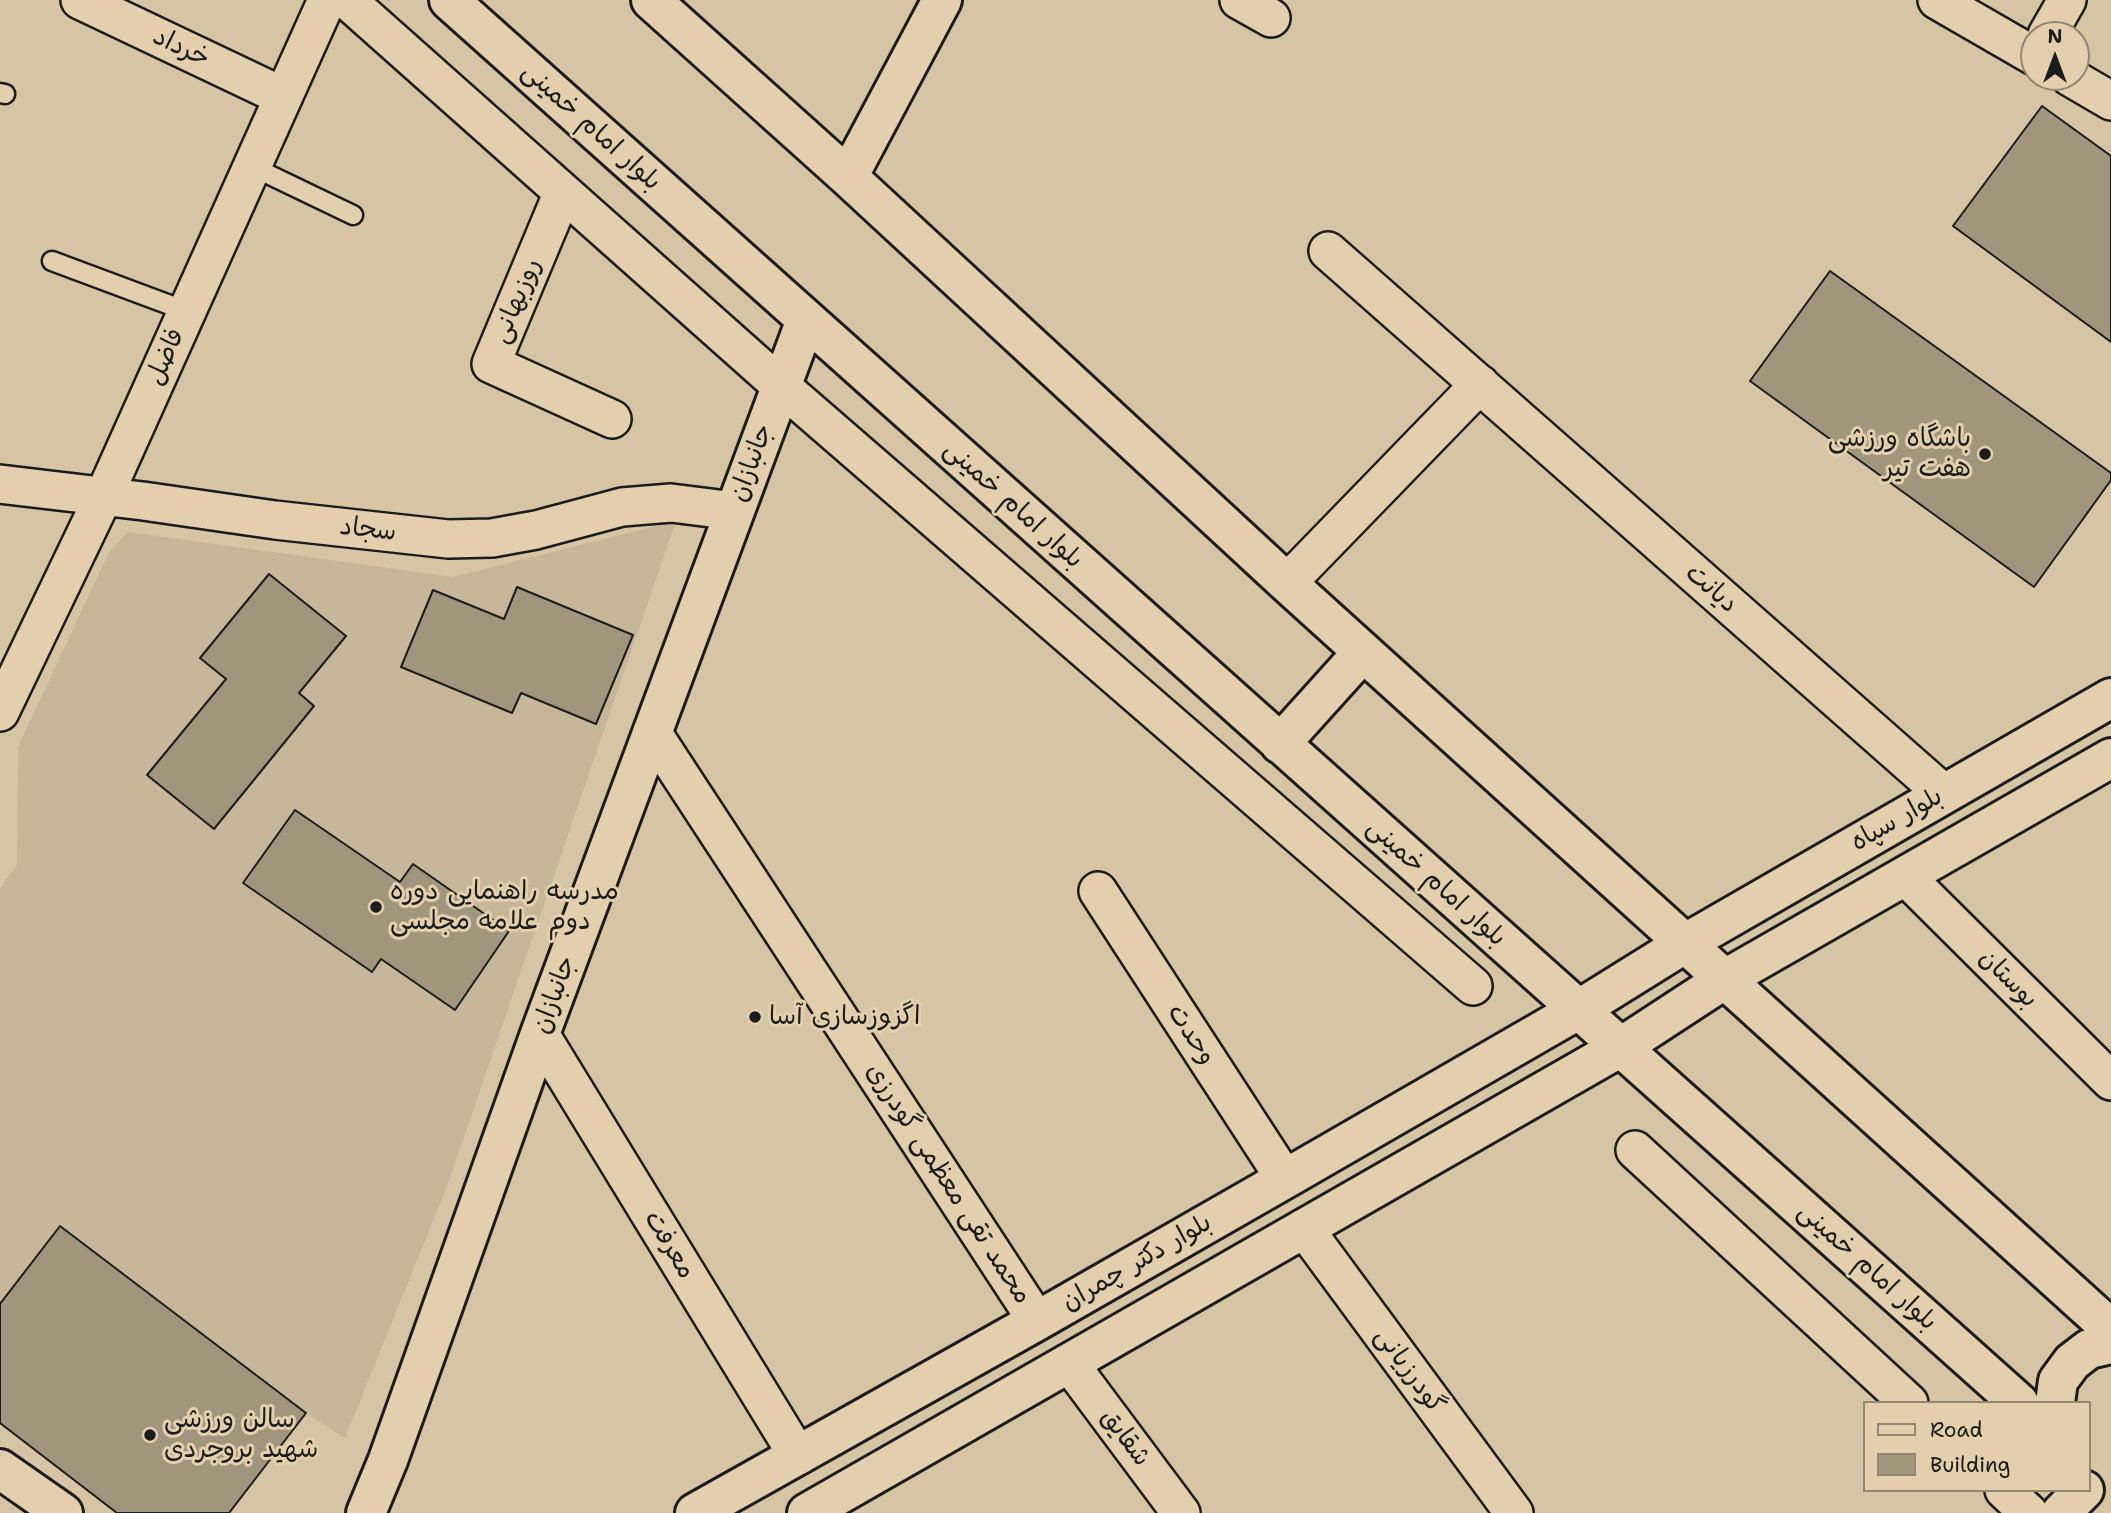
<!DOCTYPE html>
<html>
<head>
<meta charset="utf-8">
<style>
	body { margin:0 }
	#map { position:relative; width:2111px; height:1513px; overflow:hidden; background:#d7c4a4; font-family:"Shantell Sans",sans-serif }
	canvas { display:block }
	.legend { position:absolute; left:1863px; top:1401px; width:228px; height:91px; box-sizing:border-box; background:#e3cfad; border:2px solid #938773; margin:0; padding:9px 12px; list-style:none; font-size:21px; color:#1c1c1c }
	.legend li { display:flex; align-items:center; gap:14px; height:35px }
	.legend b { width:35px; border:2px solid #938773 }
	.north { position:absolute; left:2020px; top:21px; width:70px; height:70px; box-sizing:border-box; background:#e3cfad; border:2px solid #938773; border-radius:50%; rotate:0deg; font-size:19px; font-weight:700; line-height:28px; text-align:center; color:#1c1c1c }
	.north::after { content:''; display:block; margin:auto; width:24px; height:32px; background:#1c1c1c; clip-path:polygon(50% 0,100% 100%,50% 72%,0 100%) }
</style>
</head>
<body>
<div id="map">
<canvas width="2111" height="1513"></canvas>
<ul class="legend">
<li><b style="height:9px;background:#e3cfad"></b>Road</li>
<li><b style="height:19px;background:#a2957e"></b>Building</li>
</ul>
<div class="north">N</div>
</div>
<script>
const ctx = document.querySelector('canvas').getContext('2d');
ctx.lineJoin = 'round';
function paint(path, color) {
  ctx.fillStyle = color;
  ctx.fill(path, 'evenodd');
}
function poly(rows) {
  const path = new Path2D();
  for (const r of rows) {
    path.moveTo(r[0], r[1]);
    for (let i = 2; i < r.length; i += 2) path.lineTo(r[i], r[i + 1]);
  }
  return path;
}
function trace(path, color, width, dash) {
  ctx.strokeStyle = color;
  ctx.lineWidth = width;
  ctx.lineCap = dash ? 'butt' : 'round';
  ctx.setLineDash(dash || []);
  ctx.stroke(path);
}
function drawText(font, color, halo, rows, align = 'center') {
  ctx.font = font + ' "Shantell Sans","Playpen Sans Arabic",sans-serif';
  ctx.lineWidth = 6;
  ctx.setLineDash([]);
  ctx.textBaseline = 'middle';
  ctx.strokeStyle = halo;
  ctx.fillStyle = color;
  for (const [text, x, y, turn = 0] of rows) {
    ctx.save();
    ctx.translate(x, y);
    ctx.rotate((+turn || 0) * Math.PI / 180);
    ctx.textAlign = isNaN(turn) ? turn : align;
    if (halo) ctx.strokeText(text, 0, 0);
    ctx.fillText(text, 0, 0);
    ctx.restore();
  }
}
paint(poly([
	[676,521,446,1189,345,1438,306,1413,61,1226,0,1304,0,888,17,865,18,747,109,552,128,532,453,577]
]), '#c7b699');
const building = poly([
	[2042,106,2111,156,2111,342,1953,226,2042,106],
	[1830,271,2111,473,2111,480,2034,587,1750,381,1830,271],
	[269,574,346,636,299,693,314,706,214,829,147,775,226,679,200,658,269,574],
	[517,587,633,635,596,724,521,693,512,713,401,667,433,590,504,619,517,587],
	[295,810,400,882,413,864,509,931,455,1010,381,959,372,972,243,883,295,810],
	[60,1226,306,1413,229,1513,117,1513,0,1423,0,1304,60,1226]
]);
paint(building, '#a2957e');
trace(building, '#1c1c1c', 2);
const lane = poly([
	[0,93,5,94],
	[251,166,353,215],
	[52,261,186,311]
]);
const street = poly([
	[80,0,282,96],
	[347,0,781,386,1473,986],
	[1239,0,1271,18],
	[1937,0,2034,56],
	[2047,35,2067,0],
	[2070,77,2111,101],
	[563,192,491,364,612,419],
	[1328,251,1943,793],
	[0,484,143,501,275,520,448,539,492,538,536,530,622,507,671,503,735,511],
	[1287,583,1480,384],
	[0,712,108,487,327,0],
	[652,732,1037,1321],
	[1905,876,2111,1081],
	[1098,891,1285,1179],
	[540,1034,798,1456],
	[1635,1150,1909,1403],
	[1304,1228,1514,1513],
	[1069,1363,1181,1513],
	[2004,1490,2029,1513]
]);
const secondary = poly([
	[449,0,2019,1403],
	[651,0,848,177,1287,583,2111,1329],
	[848,177,942,0],
	[1280,744,1363,652],
	[2055,1403,2058,1381,2072,1362,2089,1349,2111,1344],
	[0,1469,63,1513],
	[366,1513,388,1460,540,1034,806,320],
	[695,1513,1037,1321,1285,1179,1578,1010,1684,944,2111,698],
	[807,1513,1621,1047,1725,979,2111,758],
	[2061,1513,2084,1490]
]);
trace(lane, '#1c1c1c', 23);
trace(street, '#1c1c1c', 42);
trace(secondary, '#1c1c1c', 44);
trace(lane, '#e3cfad', 18);
trace(street, '#e3cfad', 37);
trace(secondary, '#e3cfad', 38);
for (const [x, y, r, color] of [
	[1985,454,7,"#1c1c1c"],
	[376,907,7,"#1c1c1c"],
	[755,1017,7,"#1c1c1c"],
	[150,1435,7,"#1c1c1c"]
]) {
  const dot = new Path2D();
  dot.arc(x, y, r, 0, 2 * Math.PI);
  ctx.fillStyle = color;
  ctx.fill(dot);
  trace(dot, '#e3cfad', 2.5);
}
drawText('26px', '#1c1c1c', '#e3cfad', [
	["خرداد",181,48,25],
	["بلوار امام خمینی",591,127,42],
	["روزبهانی",517,301,-67],
	["فاضل",166,357,-66],
	["جانبازان",752,463,-70],
	["بلوار امام خمینی",1013,505,42],
	["سجاد",368,530,6],
	["دیانت",1711,589,41],
	["بلوار سپاه",1897,820,-30],
	["بلوار امام خمینی",1436,883,42],
	["بوستان",2008,979,45],
	["جانبازان",555,995,-70],
	["وحدت",1191,1035,57],
	["محمد تقی معظمی گودرزی",948,1184,57],
	["معرفت",669,1245,59],
	["بلوار دکتر چمران",1137,1263,-30],
	["بلوار امام خمینی",1867,1267,42],
	["گودرزیانی",1409,1371,54],
	["شقایق",1125,1438,53]
]);
drawText('26px', '#1c1c1c', '#e3cfad', [
	["باشگاه ورزشی",1971,439,"right"],
	["هفت تیر",1971,469,"right"],
	["مدرسه راهنمایی دوره",390,892],
	["دوم علامه مجلسی",390,922],
	["اگزوزسازی آسا",769,1017],
	["سالن ورزشی",164,1420],
	["شهید بروجردی",164,1450]
], 'left');
</script>
</body>
</html>
